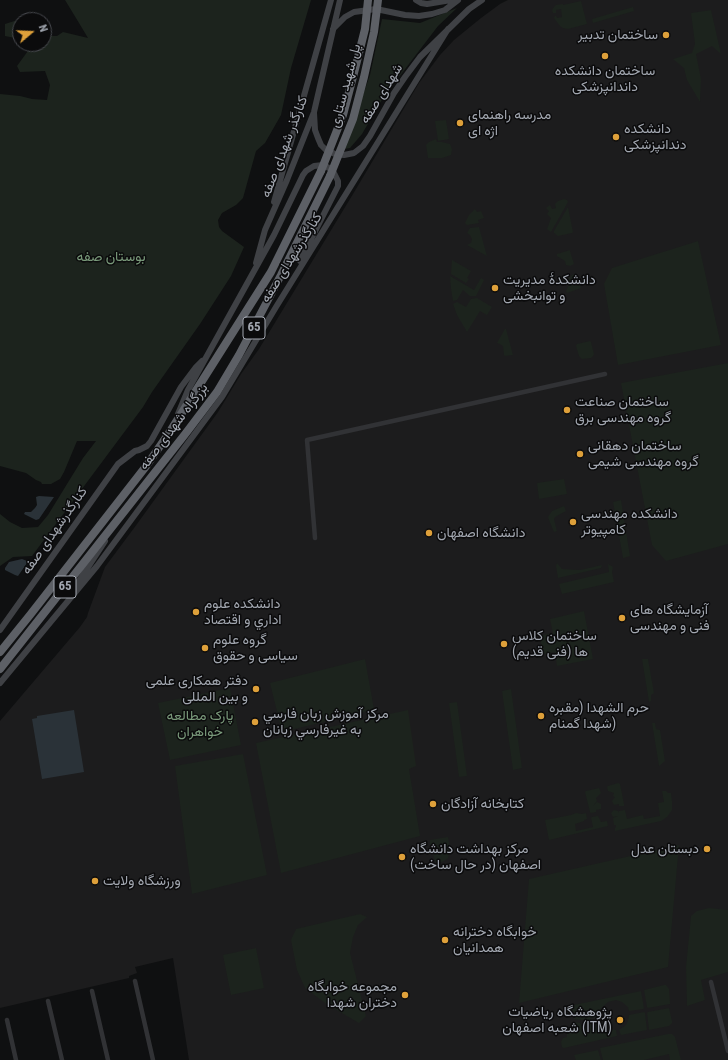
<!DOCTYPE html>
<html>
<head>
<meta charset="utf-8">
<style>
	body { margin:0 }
	#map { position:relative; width:728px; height:1060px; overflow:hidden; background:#0f1011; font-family:"Roboto Condensed",sans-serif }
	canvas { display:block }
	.north { position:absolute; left:12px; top:12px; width:40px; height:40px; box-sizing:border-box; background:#0b0b0c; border:1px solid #47494e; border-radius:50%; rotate:71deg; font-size:11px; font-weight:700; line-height:16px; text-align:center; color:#a2a7b0 }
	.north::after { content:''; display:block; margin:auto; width:14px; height:18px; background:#dea03a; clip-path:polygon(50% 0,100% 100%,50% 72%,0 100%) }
</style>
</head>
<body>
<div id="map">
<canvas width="728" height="1060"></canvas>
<div class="north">N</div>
</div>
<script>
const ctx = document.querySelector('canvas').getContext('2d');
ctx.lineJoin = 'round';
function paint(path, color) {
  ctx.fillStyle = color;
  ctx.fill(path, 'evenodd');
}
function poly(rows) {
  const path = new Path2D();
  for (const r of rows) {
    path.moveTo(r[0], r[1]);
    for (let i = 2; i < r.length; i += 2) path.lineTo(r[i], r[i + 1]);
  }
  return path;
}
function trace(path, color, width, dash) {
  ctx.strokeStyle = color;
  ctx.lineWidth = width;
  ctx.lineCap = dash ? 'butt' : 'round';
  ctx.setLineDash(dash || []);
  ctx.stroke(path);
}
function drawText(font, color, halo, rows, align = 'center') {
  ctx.font = font + ' "Roboto Condensed",Vazirmatn,sans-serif';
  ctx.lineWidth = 3;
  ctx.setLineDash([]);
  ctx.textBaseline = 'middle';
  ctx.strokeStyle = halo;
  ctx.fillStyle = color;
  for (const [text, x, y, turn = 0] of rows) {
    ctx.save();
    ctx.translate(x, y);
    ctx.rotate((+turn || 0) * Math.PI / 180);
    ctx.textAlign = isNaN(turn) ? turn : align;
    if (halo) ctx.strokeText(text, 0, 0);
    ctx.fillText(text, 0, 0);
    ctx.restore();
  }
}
paint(poly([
	[508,0,728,0,728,1060,189,1060,173,958,135,967,137,973,129,976,129,978,0,1008,0,721,80,627,87,617,88,613,105,567,137,524,218,412,241,374,259,349,353,194,419,83,440,55,454,40,481,18,500,4]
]), '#1c1c1d');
paint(poly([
	[65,0,311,0,291,68,281,115,265,143,256,151,243,198,236,205,222,213,218,220,219,227,222,231,244,247,231,276,200,324,152,392,143,407,32,556,13,557,0,566,0,514,10,522,22,528,38,527,48,515,83,458,96,441,77,441,64,472,60,479,51,484,42,484,41,482,36,480,26,473,0,466,0,94,20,96,32,99,47,100,50,85,45,71,20,72,17,66,33,44,44,44,44,32,50,36,57,36,63,32,88,38,79,23],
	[581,1,587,24,568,29,563,28,560,26,554,18,555,16,556,16,557,18,562,17,561,9,556,10,556,13,553,13,552,10,554,7,556,5,563,4,563,5],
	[633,7,634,11,593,23,592,19],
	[457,8,438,26,383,98,362,134,350,148,344,149,370,75,382,19,420,23],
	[711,10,721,54,712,46,696,54,701,79,700,102,687,80,684,68,673,59,692,53,695,44,691,13],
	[27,17,30,20,20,20,20,39,5,36,5,24],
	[446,120,449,139,438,141,435,121],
	[436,139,437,142,442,142,450,144,452,149,451,155,442,158,428,158,426,145,429,142],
	[564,199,567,200,568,202,551,232,547,229,551,218,547,214,549,211,546,208,550,205,552,209,556,208,555,204,558,201],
	[568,207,573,232,572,233,558,236,554,233,554,231],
	[475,209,477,212,481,211,484,218,478,220,479,223,467,225,465,223,469,215],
	[478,227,479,227,487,256,467,245,471,243,472,239,470,235,467,233,470,228],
	[698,241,721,345,618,365,604,284,612,268],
	[570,250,570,251,574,264,570,266,566,265,565,261,557,256,557,254],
	[452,260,471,271,467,278,469,279,466,283,451,274],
	[576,274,577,275,581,288,567,293,566,291,570,283,569,279,572,275],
	[450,276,474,290,481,278,484,280,476,296,470,296,463,290,457,300,453,301,451,289],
	[477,298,492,307,487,315,480,311,467,332,457,315,453,304,457,302,466,307,471,299],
	[505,329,506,329,513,355,505,356,504,355,503,346,500,344,497,343],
	[590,341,591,342,594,354,593,356,591,358,582,359,579,356,576,346,577,344],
	[728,363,728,544,666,561,652,545,621,383],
	[564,479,567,494,539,499,537,483],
	[621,500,630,556,623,558,613,502],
	[564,506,566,511,555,517,554,519,557,531,554,532,549,520,548,517,552,511],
	[557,563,562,569,580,570,602,565,601,568,558,578,556,566],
	[608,564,613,567,612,572,614,582,562,594,559,584,609,572],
	[584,611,593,659,557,666,555,652,544,654,539,636,553,633,550,619],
	[365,659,374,709,353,715,282,732,270,683],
	[642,659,648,659,654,693,651,695,651,701,649,702],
	[230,688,241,745,170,760,158,703],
	[511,689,522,768,513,770,502,691],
	[457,702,467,776,459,777,449,703],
	[408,710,416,766,409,769,420,836,281,873,256,743],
	[652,723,655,723,656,729,660,730,665,761,659,766],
	[243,754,267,875,192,894,175,766],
	[618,783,620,784,624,804,624,806,619,806,619,804,614,805,612,801,615,797,613,796,614,793,608,791,607,787,608,786],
	[599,788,601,793,596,798,597,801,593,806,597,802,601,804,601,809,596,810,596,812,591,813,590,812,585,792,586,791],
	[662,791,666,791,668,793,671,793,672,801,672,810,667,817,661,821,615,831,615,828,616,827,616,825,614,825,613,818,618,816,613,817,611,813,614,810,618,811,618,813,619,811,625,810,627,819,643,815,644,819,660,816,658,803,664,802],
	[576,813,582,814,586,813,587,819,584,820,584,821,575,824,576,831,593,827,591,818,592,817,598,816,601,822,607,821,608,826,549,840,545,820,571,815],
	[448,837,450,847,449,853,448,858,444,861,437,864,435,861,430,844,430,840],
	[679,845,668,967,519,1003,529,879],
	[709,908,728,910,728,972,701,980,705,1000,687,1006,686,967,691,916,697,911],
	[360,914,367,917,358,925,353,937,350,953,366,1016,359,1023,328,1005,305,988,297,970,291,940,296,929],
	[256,948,264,988,231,995,223,955],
	[664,985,666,985,669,989,670,1003,670,1004,648,1008,647,1007,644,990],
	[641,991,644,1008,643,1009,629,1011,628,1007,622,1002,616,1000,608,1002,601,1008,598,1017,591,1018,590,1021,586,1021,584,1020,574,1019,569,1006],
	[669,1008,672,1021,672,1023,669,1026,649,1030,647,1013,648,1012],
	[644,1012,645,1013,647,1030,621,1035,619,1030,626,1025,628,1021,629,1015],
	[574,1022,580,1023,582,1027,586,1026,590,1024,593,1025,602,1023,609,1029,616,1030,617,1036,564,1048,562,1047,561,1042,563,1038,567,1037,567,1032,575,1032],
	[668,1034,672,1034,675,1037,681,1060,670,1060,669,1054,644,1060,603,1060,600,1048],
	[598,1050,601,1060,576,1060,574,1055]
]), '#1c231d');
paint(poly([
	[39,496,54,497,39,519,36,520,24,514,25,512,31,512,35,508,37,505,36,497],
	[22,559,27,561,27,563,18,576,15,575,5,570,5,568,9,562],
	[74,710,84,772,42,779,32,719,37,718,37,716]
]), '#2a3238');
trace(poly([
	[315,538,307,440,605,374],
	[135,981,153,1060],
	[711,982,728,1051],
	[92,991,108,1060],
	[48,1001,62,1060],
	[7,1020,16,1060]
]), '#313235', 4.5);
trace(poly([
	[416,0,421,3,427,4,451,0],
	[333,29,345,17,354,12,376,9,405,15,419,16,432,14,445,10,458,0],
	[314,113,315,130,318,138,321,145,326,150,335,154,344,155,354,153,363,146,370,136,394,93,405,77,420,57,469,9,482,0],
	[274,202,331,0],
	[256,263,265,230,287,180,314,112,340,0],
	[178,414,188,390,274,235,303,175,306,171,314,166,323,165,331,169,334,173,338,181,338,186,336,190,300,261],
	[77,584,105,541],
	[0,630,118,464,135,451,139,450,147,446,151,441,181,387,196,367,202,361],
	[0,683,97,566,222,397,276,307,448,29]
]), '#3f4145', 6);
trace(poly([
	[0,652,30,615,147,465,171,430,271,272,321,171],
	[0,669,186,433,217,392,239,355,281,275,330,176]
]), '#5d6066', 8);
trace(poly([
	[321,171,343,115,354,73,365,29,368,0],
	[330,176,353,119,364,77,374,32,378,0]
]), '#5d6066', 8);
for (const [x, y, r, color] of [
	[666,35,4,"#dea03a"],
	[605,56,4,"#dea03a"],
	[460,123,4,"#dea03a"],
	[616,137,4,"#dea03a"],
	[495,288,4,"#dea03a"],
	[567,410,4,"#dea03a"],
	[580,454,4,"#dea03a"],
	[573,522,4,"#dea03a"],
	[429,533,4,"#dea03a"],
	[196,612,4,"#dea03a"],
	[622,618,4,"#dea03a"],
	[504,644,4,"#dea03a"],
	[205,648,4,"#dea03a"],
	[256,689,4,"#dea03a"],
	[541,716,4,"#dea03a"],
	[255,722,4,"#dea03a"],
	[433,804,4,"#dea03a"],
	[707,849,4,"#dea03a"],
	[402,857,4,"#dea03a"],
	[95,881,4,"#dea03a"],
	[445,940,4,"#dea03a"],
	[405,995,4,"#dea03a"],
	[620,1020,4,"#dea03a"]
]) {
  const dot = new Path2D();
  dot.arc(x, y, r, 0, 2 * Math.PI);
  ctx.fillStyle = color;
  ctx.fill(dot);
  trace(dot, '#0b0b0c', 1.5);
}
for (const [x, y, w] of [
	[254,328,22],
	[65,587,22]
]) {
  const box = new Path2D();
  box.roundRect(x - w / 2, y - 11, w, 22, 3);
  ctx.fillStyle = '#0b0b0c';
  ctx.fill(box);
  trace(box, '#a2a7b0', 1);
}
drawText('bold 13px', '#a2a7b0', null, [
	["65",254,328],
	["65",65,587]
]);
drawText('14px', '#a2a7b0', '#0b0b0c', [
	["ساختمان تدبیر",658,35,"right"],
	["ساختمان دانشکده",605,71,"center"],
	["داندانپزشکی",605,87,"center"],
	["مدرسه راهنمای",468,115],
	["اژه ای",468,131],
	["دانشکده",624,129],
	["دندانپزشکی",624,145],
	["دانشکدهٔ مدیریت",503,280],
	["و توانبخشی",503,296],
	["ساختمان صناعت",575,402],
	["گروه مهندسی برق",575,418],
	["ساختمان دهقانی",588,446],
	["گروه مهندسی شیمی",588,462],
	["دانشکده مهندسی",581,514],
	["کامپیوتر",581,530],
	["دانشگاه اصفهان",437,533],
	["دانشکده علوم",204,604],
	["اداري و اقتصاد",204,620],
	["آزمایشگاه های",630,610],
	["فنی و مهندسی",630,626],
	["ساختمان کلاس",512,636],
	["ها (فنی قدیم)",512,652],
	["گروه علوم",213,640],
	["سیاسی و حقوق",213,656],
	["دفتر همکاری علمی",248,681,"right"],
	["و بین المللی",248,697,"right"],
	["حرم الشهدا (مقبره",549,708],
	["شهدا گمنام)",549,724],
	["مرکز آموزش زبان فارسي",263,714],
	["به غيرفارسي زبانان",263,730],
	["کتابخانه آزادگان",441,804],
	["مرکز بهداشت دانشگاه",410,849],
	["اصفهان (در حال ساخت)",410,865],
	["دبستان عدل",699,849,"right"],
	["ورزشگاه ولایت",103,881],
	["خوابگاه دخترانه",453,932],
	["همدانیان",453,948],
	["مجموعه خوابگاه",397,987,"right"],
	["دختران شهدا",397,1003,"right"],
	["پژوهشگاه رياضيات",612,1012,"right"],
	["شعبه اصفهان (ITM)",612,1028,"right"]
], 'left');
drawText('14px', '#a2a7b0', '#0b0b0c', [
	["پل شهید ستاری",346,86,-75],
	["شهدای صفه",382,94,-58],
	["کنارگذر شهدای صفه",285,147,-69],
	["کنارگذرشهدای صفه",292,258,-58],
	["بزرگراه شهدای صفه",174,427,-53],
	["کنارگذرشهدای صفه",55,531,-55]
]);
drawText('14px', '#7a9a7b', '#0b0b0c', [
	["بوستان صفه",111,257],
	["پارک مطالعه",200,716],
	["خواهران",200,732]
]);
</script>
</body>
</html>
